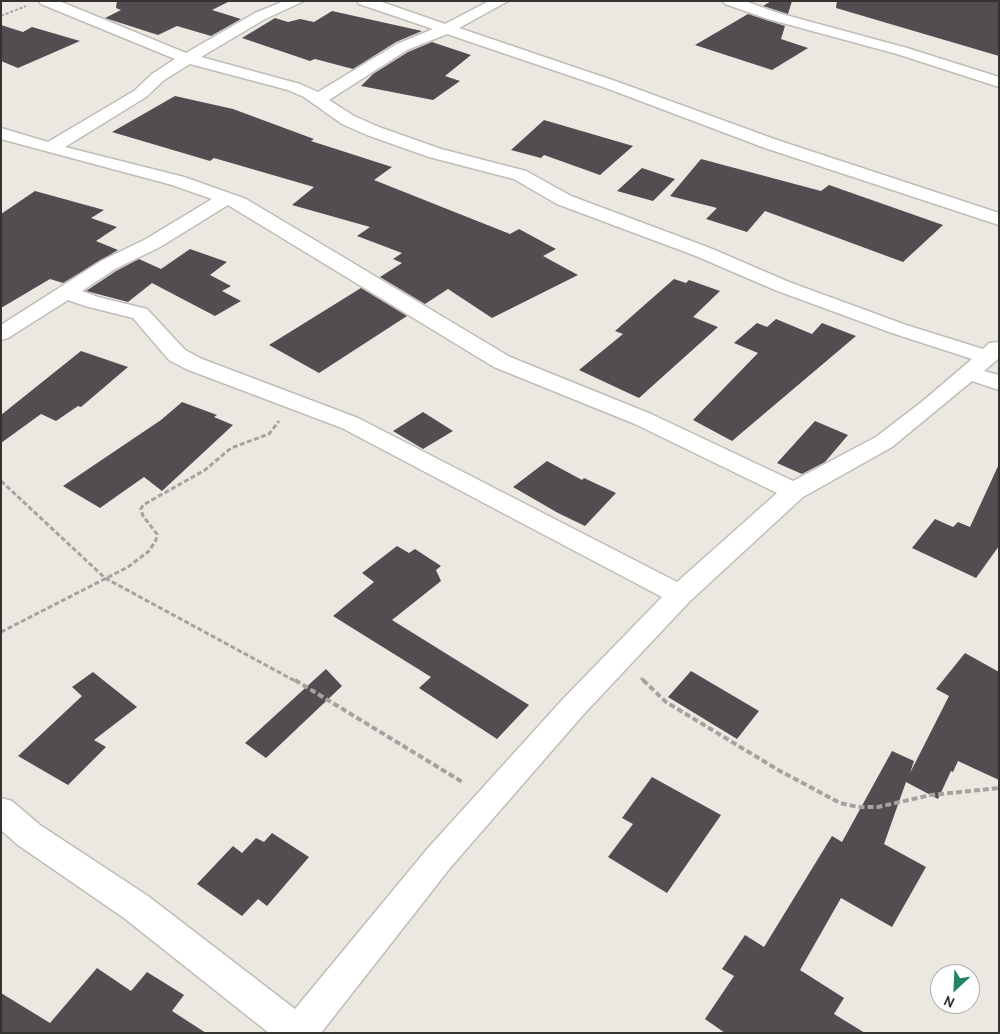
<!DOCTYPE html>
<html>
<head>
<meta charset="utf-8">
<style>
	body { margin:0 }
	#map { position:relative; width:1000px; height:1034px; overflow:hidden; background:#ebe8e1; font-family:Cabin,sans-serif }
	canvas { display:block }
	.frame { position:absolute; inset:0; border:2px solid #343330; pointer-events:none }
	.north { position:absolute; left:930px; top:964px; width:50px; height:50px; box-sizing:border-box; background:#fff; border:1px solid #aeadac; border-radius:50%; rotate:205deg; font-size:14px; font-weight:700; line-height:20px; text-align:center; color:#343330 }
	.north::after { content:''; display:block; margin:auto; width:18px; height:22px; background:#22855f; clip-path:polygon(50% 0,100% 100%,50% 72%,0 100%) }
</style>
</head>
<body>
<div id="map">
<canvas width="1000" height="1034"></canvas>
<div class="frame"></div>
<div class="north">N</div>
</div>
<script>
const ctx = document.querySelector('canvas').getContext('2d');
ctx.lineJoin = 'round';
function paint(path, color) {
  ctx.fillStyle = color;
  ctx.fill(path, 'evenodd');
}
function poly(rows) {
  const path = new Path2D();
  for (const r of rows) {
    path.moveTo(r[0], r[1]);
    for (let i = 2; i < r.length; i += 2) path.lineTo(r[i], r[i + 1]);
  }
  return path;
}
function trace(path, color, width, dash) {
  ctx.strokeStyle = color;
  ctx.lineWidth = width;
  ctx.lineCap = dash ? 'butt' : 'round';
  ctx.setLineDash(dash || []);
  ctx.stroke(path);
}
paint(poly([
	[117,1,230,1,212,10,241,19,211,36,177,26,158,35,105,18,121,10,116,8],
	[771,1,792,1,788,14,763,6],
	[837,1,999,1,999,56,836,8],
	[332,11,422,31,396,42,353,69,315,59,310,61,242,38,275,18,288,22,300,19,314,22],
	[748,14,785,26,781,39,808,48,772,70,695,45],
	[1,25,23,32,32,27,80,41,18,68,1,61],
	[432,42,471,55,445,76,460,81,433,100,361,86,373,74,408,52],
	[175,96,233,109,314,139,311,141,392,167,374,180,510,234,519,229,556,249,543,256,578,275,492,318,448,289,425,304,380,277,402,263,393,259,402,253,357,236,370,227,292,205,314,187,214,158,210,161,112,132],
	[544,120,633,146,600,175,544,155,541,158,511,150],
	[701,159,821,191,829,185,943,225,903,262,765,211,747,232,706,219,717,208,670,196],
	[642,168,675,179,653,201,617,191],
	[35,191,104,210,91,218,117,227,96,241,118,250,63,283,50,279,1,308,1,214],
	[190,249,227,262,210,275,231,286,222,291,241,301,215,316,152,283,128,302,86,291,116,271,139,259,161,269],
	[674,279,686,283,689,280,720,291,693,317,718,327,639,398,579,370,623,334,615,331],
	[361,288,407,316,319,373,269,345],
	[776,319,812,334,822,323,856,336,732,441,693,420,758,353,734,343,757,323,767,327],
	[81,351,128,367,81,407,78,406,56,421,41,414,1,443,1,415],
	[182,402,217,415,214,417,233,425,162,491,144,477,100,508,63,486,161,420],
	[423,412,453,431,423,449,393,431],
	[815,421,848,435,825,462,802,474,777,463],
	[547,461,582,480,584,478,616,493,585,526,558,513,513,487],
	[999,464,999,546,976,578,912,548,935,519,953,527,958,522,970,527],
	[397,546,409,553,415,549,441,566,436,570,441,581,392,620,529,705,497,739,419,688,431,677,333,616,374,582,362,573],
	[965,653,999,672,999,780,958,761,953,772,951,771,938,799,906,782,884,844,926,867,892,927,841,898,800,970,844,998,834,1014,865,1033,725,1033,705,1019,734,976,722,969,745,935,764,947,832,836,842,842,892,751,914,761,910,773,949,696,936,689],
	[326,669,342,686,266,758,245,743],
	[691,671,759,711,737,739,668,697],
	[93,672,137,707,94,740,106,747,68,785,18,756,82,696,72,687],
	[652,777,721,815,667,893,608,857,633,824,622,818],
	[272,833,309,857,267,906,258,899,242,916,197,884,233,846,242,853,256,838,264,842],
	[97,968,131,991,147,972,184,995,172,1011,206,1033,1,1033,1,993,50,1023]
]), '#534d51');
const minor = poly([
	[39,1,59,1,186,53,255,13,284,1,304,1,265,19,201,57,300,84,318,92,397,44,433,29,359,4,357,1,379,1,445,24,489,1,508,1,459,28,618,82,777,140,999,213,999,225,765,148,606,88,447,34,407,50,329,100,354,116,379,127,441,149,526,171,571,196,710,248,789,282,906,325,983,349,989,343,999,342,999,358,984,371,999,375,999,390,972,381,892,447,803,497,689,602,583,715,450,868,321,1033,269,1033,124,918,18,845,1,830,1,798,12,801,40,825,148,896,295,1009,428,848,563,699,662,597,342,428,186,369,169,360,133,318,85,306,68,300,8,338,1,340,1,325,101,261,146,239,212,199,172,185,1,139,1,128,48,142,134,91,152,74,175,59,41,4,39,1],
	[190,64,288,90,304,97,342,124,367,135,429,157,514,179,557,204,696,256,775,290,892,333,972,359,924,400,876,437,793,481,651,414,510,357,246,199,184,177,65,147,146,97,164,80,190,64],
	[228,205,494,367,635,424,777,493,677,582,358,418,202,359,185,350,147,309,98,297,82,291,115,269,160,247,228,205],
	[723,1,745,1,778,13,907,48,999,77,999,87,897,54,768,19,725,4,723,1]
]);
trace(minor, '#c0bdb7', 3);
trace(poly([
	[1,16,26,6]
]), '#a6a39e', 2, [3, 2]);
trace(poly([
	[1,481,105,578,297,682],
	[1,632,128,567,149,551,156,540,157,534,143,516,141,509,143,505,205,470,231,448,269,434,279,421],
	[641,678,645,682]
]), '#a6a39e', 3, [5, 2.5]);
trace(poly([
	[295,680,464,783],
	[643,680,666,702,780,771,840,803,858,807,878,807,931,795,999,788]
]), '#a6a39e', 4, [6, 3]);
paint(minor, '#fff');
</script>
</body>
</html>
